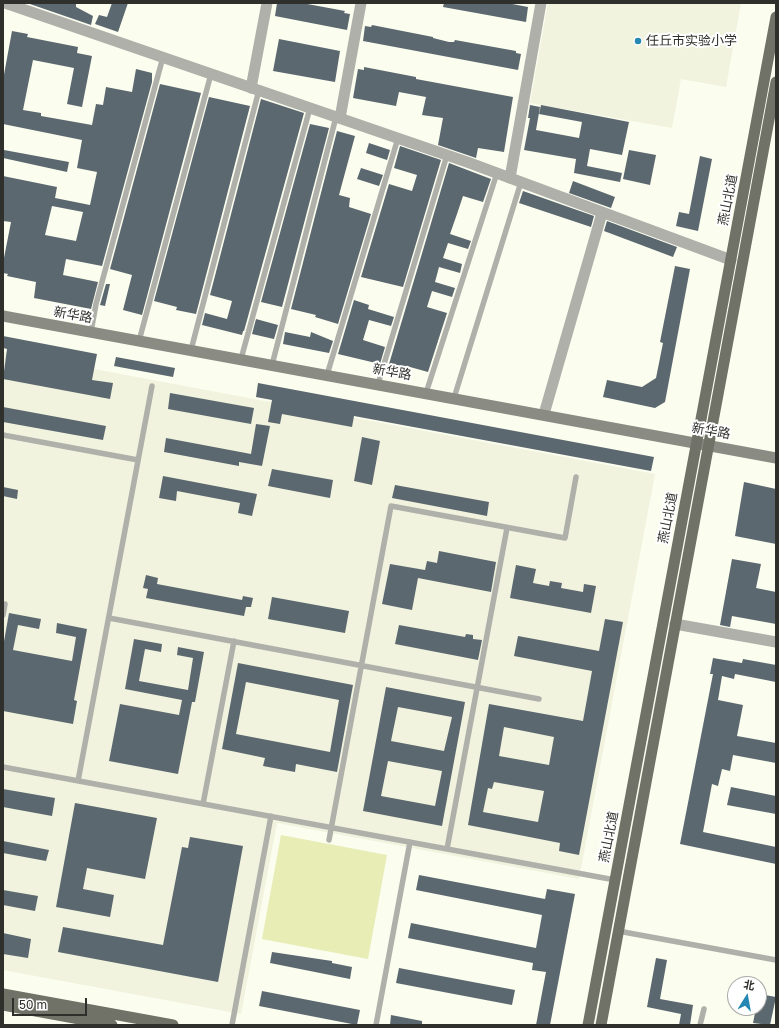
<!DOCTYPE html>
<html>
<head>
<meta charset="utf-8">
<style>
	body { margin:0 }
	#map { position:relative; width:779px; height:1028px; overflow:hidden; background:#fbfdef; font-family:"Golos Text","Noto Sans SC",sans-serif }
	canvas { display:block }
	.frame { position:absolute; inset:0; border:4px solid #2f302b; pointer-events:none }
	.north { position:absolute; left:727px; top:976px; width:40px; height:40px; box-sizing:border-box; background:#fff; border:1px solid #acacaa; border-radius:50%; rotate:11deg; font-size:11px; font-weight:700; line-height:16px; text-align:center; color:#2f302b }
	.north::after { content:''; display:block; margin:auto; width:14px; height:18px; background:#2587b2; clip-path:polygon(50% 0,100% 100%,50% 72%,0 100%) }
	.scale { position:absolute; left:12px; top:998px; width:75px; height:18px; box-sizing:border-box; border:2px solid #2f302b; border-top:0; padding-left:5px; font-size:12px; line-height:14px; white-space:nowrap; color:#2f302b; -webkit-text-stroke:3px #fff; paint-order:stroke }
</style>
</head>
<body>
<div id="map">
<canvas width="779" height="1028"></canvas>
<div class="frame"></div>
<div class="north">北</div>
<div class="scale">50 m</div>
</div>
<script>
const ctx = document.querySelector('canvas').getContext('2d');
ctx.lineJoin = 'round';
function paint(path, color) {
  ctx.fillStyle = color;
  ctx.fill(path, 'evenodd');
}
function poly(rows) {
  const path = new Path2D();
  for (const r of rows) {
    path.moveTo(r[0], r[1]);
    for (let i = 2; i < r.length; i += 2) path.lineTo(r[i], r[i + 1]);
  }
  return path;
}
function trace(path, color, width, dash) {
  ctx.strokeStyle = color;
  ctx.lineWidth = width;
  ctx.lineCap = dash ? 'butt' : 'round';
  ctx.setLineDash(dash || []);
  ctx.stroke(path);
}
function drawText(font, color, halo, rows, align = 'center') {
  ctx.font = font + ' "Golos Text","Noto Sans SC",sans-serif';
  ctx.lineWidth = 4;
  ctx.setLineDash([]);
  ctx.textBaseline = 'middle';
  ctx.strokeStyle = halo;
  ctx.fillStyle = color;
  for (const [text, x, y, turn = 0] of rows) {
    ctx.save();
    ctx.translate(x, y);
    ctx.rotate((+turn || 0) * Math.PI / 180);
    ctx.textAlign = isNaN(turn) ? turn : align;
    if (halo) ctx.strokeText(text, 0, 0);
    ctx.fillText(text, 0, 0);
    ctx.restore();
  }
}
paint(poly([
	[548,3,741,3,726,87,681,79,672,128,530,103],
	[3,352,655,474,579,879,277,823,241,1014,3,970]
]), '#f1f3de');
paint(poly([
	[281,835,387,855,368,959,262,939]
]), '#e8ecb5');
paint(poly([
	[27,3,76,3,76,7,93,16,91,25],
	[112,3,128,3,118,32,95,24,99,15,107,17],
	[277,3,302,3,345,11,344,13,350,14,347,30,275,16],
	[444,3,507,3,528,7,526,22,443,7],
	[372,25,433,37,433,38,449,42,454,42,455,40,516,51,516,53,521,54,518,70,363,41,365,26,371,27],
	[12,31,28,34,27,37,78,47,77,53,92,56,82,107,67,104,74,68,33,60,23,110,41,113,41,116,92,125,96,104,103,105,106,87,132,92,136,69,152,73,152,82,102,266,66,259,63,275,98,282,91,309,34,298,36,282,7,276,8,274,3,273,3,263,11,222,3,221,3,176,57,187,55,198,90,205,97,172,77,168,82,140,3,124,3,80],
	[52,206,83,212,76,241,45,235],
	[279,39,340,51,335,82,273,71],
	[364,67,416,77,416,79,513,97,504,152,478,148,476,158,438,145,443,118,422,115,426,97,399,92,396,106,353,98,358,69,364,70],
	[160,84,201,93,142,315,123,310,132,275,110,269],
	[209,97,250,106,196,314,176,310,177,307,154,301],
	[261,99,304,113,244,331,243,331,242,335,202,325,205,313,227,319,232,301,210,295],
	[530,105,540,107,536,130,579,138,582,122,539,114,541,105,629,122,622,155,590,149,587,166,622,173,620,182,574,173,576,159,524,150,530,118,528,118],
	[310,124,329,128,282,307,261,302],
	[337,131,355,136,339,195,350,198,349,207,371,214,338,324,315,317,316,315,291,309],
	[369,143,390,150,387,160,366,153],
	[400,146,441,160,403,287,361,277,389,184,412,191,417,175,394,168],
	[4,150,69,162,67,172,3,158],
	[629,150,656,155,650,185,623,179],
	[700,156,712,159,698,231,676,226,679,212,689,214],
	[449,163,491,179,483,202,463,196,457,214,450,234,471,241,468,249,448,243,443,258,462,264,460,273,439,267,435,282,455,288,452,297,432,291,427,307,447,313,428,372,410,367,389,364],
	[361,168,383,175,379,186,357,179],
	[573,181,615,197,611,208,569,193],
	[523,191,594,216,591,227,519,203],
	[607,221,677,247,673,257,604,231],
	[675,266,690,269,665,402,655,408,603,397,607,380,642,387,656,378,663,343,660,342],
	[106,284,110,284,105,306,100,305],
	[354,300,369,305,368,309,394,317,391,326,369,320,363,340,385,347,380,364,338,354],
	[256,319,278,325,274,339,252,334],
	[285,332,310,337,311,332,333,341,329,353,283,344],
	[3,336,97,354,92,380,113,383,110,399,3,379,7,349,3,348],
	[116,357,175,368,173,377,114,366],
	[258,383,654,457,651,471,354,416,352,427,282,414,280,424,268,422,272,400,256,397],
	[170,393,254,408,251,424,168,409],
	[3,407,106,426,103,440,3,422],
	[256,424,270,426,262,466,239,462,239,466,164,452,166,438,251,454],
	[362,437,380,441,372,485,354,481],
	[272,469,333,480,330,498,268,486],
	[163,476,257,494,252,516,238,513,240,503,177,491,176,501,159,498],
	[744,482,776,489,776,544,735,536],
	[395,485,489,502,487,516,392,498],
	[3,487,18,490,17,499,3,496],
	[439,551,496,562,491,592,418,578,412,610,382,604,390,564,425,570,427,561,437,563],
	[732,559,761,564,756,588,776,592,776,624,732,616,730,627,720,625],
	[516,565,536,569,533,583,549,586,550,581,562,583,561,588,583,592,584,584,596,586,591,613,510,598],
	[146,575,158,578,157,584,242,600,243,596,253,598,251,607,246,607,244,616,146,598,148,589,143,588],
	[272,597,349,611,345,633,268,619],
	[9,613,41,619,39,629,18,625,13,650,72,661,76,637,56,633,57,623,87,629,74,700,77,701,73,724,3,711,3,647],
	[605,619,623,622,579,855,559,851,560,843,468,825,489,704,583,721,592,671,514,656,518,636,599,651],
	[504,727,554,737,549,765,499,756],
	[494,782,544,791,538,822,483,812,488,788,492,789],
	[399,625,465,637,466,634,473,635,473,639,482,640,478,660,395,644],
	[134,639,162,644,161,652,145,649,139,681,188,690,193,658,177,655,178,647,204,652,195,702,192,702,178,774,109,761,120,704,179,715,182,700,125,689],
	[713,658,742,663,743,659,776,665,776,682,735,674,734,679,722,676,718,700,743,705,737,736,776,743,776,763,733,755,730,771,722,769,718,786,712,784,703,832,776,847,776,864,680,844,713,674,710,674],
	[238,663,353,685,337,772,296,764,295,772,263,766,265,758,222,749],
	[246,682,339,700,330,752,236,734],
	[386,687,465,702,442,826,363,811],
	[398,707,452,717,444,751,391,741],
	[388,761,442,771,435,806,381,796],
	[731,787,776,796,776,814,727,805],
	[3,789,55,798,52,816,3,807],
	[75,803,157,818,145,879,87,868,83,889,114,895,110,917,56,907],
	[190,837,243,846,218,982,58,952,63,927,163,945,182,847,188,848],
	[3,841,49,850,46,861,3,853],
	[419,875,545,899,547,889,575,894,550,1025,536,1025,546,972,532,970,533,963,408,938,411,923,536,948,542,915,416,890],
	[3,890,38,896,35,911,3,905],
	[3,933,31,939,28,958,3,954],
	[272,952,332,961,332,963,352,967,350,979,270,963],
	[656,958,667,960,660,999,693,1005,690,1025,679,1025,681,1014,647,1007],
	[399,968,515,990,512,1005,396,983],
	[262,991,360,1010,357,1025,259,1006],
	[759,994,776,997,770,1025,753,1023,756,1008,759,1008],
	[391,1015,422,1021,422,1025,390,1025]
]), '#5c686f');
trace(poly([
	[91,332,96,304,163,57],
	[139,341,211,74],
	[191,350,259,90],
	[241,359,310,108],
	[272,365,336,117],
	[327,375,398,138],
	[378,384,447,155],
	[426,393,497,173],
	[454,398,521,182],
	[3,435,138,460],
	[3,615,5,604],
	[109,618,539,699],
	[3,767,615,880],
	[78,781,152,386],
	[203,804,234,641],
	[329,840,391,506,565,538,576,477],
	[447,849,507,528],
	[618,931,776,960],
	[232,1025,271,816],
	[376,1025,410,842],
	[700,1025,704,1009]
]), '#afb0aa', 5.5);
trace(poly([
	[251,88,267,3],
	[340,118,361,3],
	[510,178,541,3],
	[544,414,602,213],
	[675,624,776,642]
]), '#afb0aa', 11);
trace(poly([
	[5,3,467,162,731,260]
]), '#afb0aa', 11);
trace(poly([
	[3,316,776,458]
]), '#8a8b83', 11);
trace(poly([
	[3,994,173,1025],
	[3,1005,112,1025],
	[588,1025,776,17],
	[601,1025,776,82]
]), '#707167', 11);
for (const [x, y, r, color] of [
	[638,41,4,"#2587b2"]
]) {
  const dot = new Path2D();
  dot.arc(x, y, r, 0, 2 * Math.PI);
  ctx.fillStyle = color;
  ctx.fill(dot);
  trace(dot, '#fff', 1.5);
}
drawText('13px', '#2f302b', '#fff', [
	["任丘市实验小学",646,41]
], 'left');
drawText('13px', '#2f302b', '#fff', [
	["燕山北道",728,200,-79],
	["新华路",73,315,10],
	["新华路",392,372,10],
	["新华路",711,431,10],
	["燕山北道",668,518,-79],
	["燕山北道",609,837,-79]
]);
</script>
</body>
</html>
